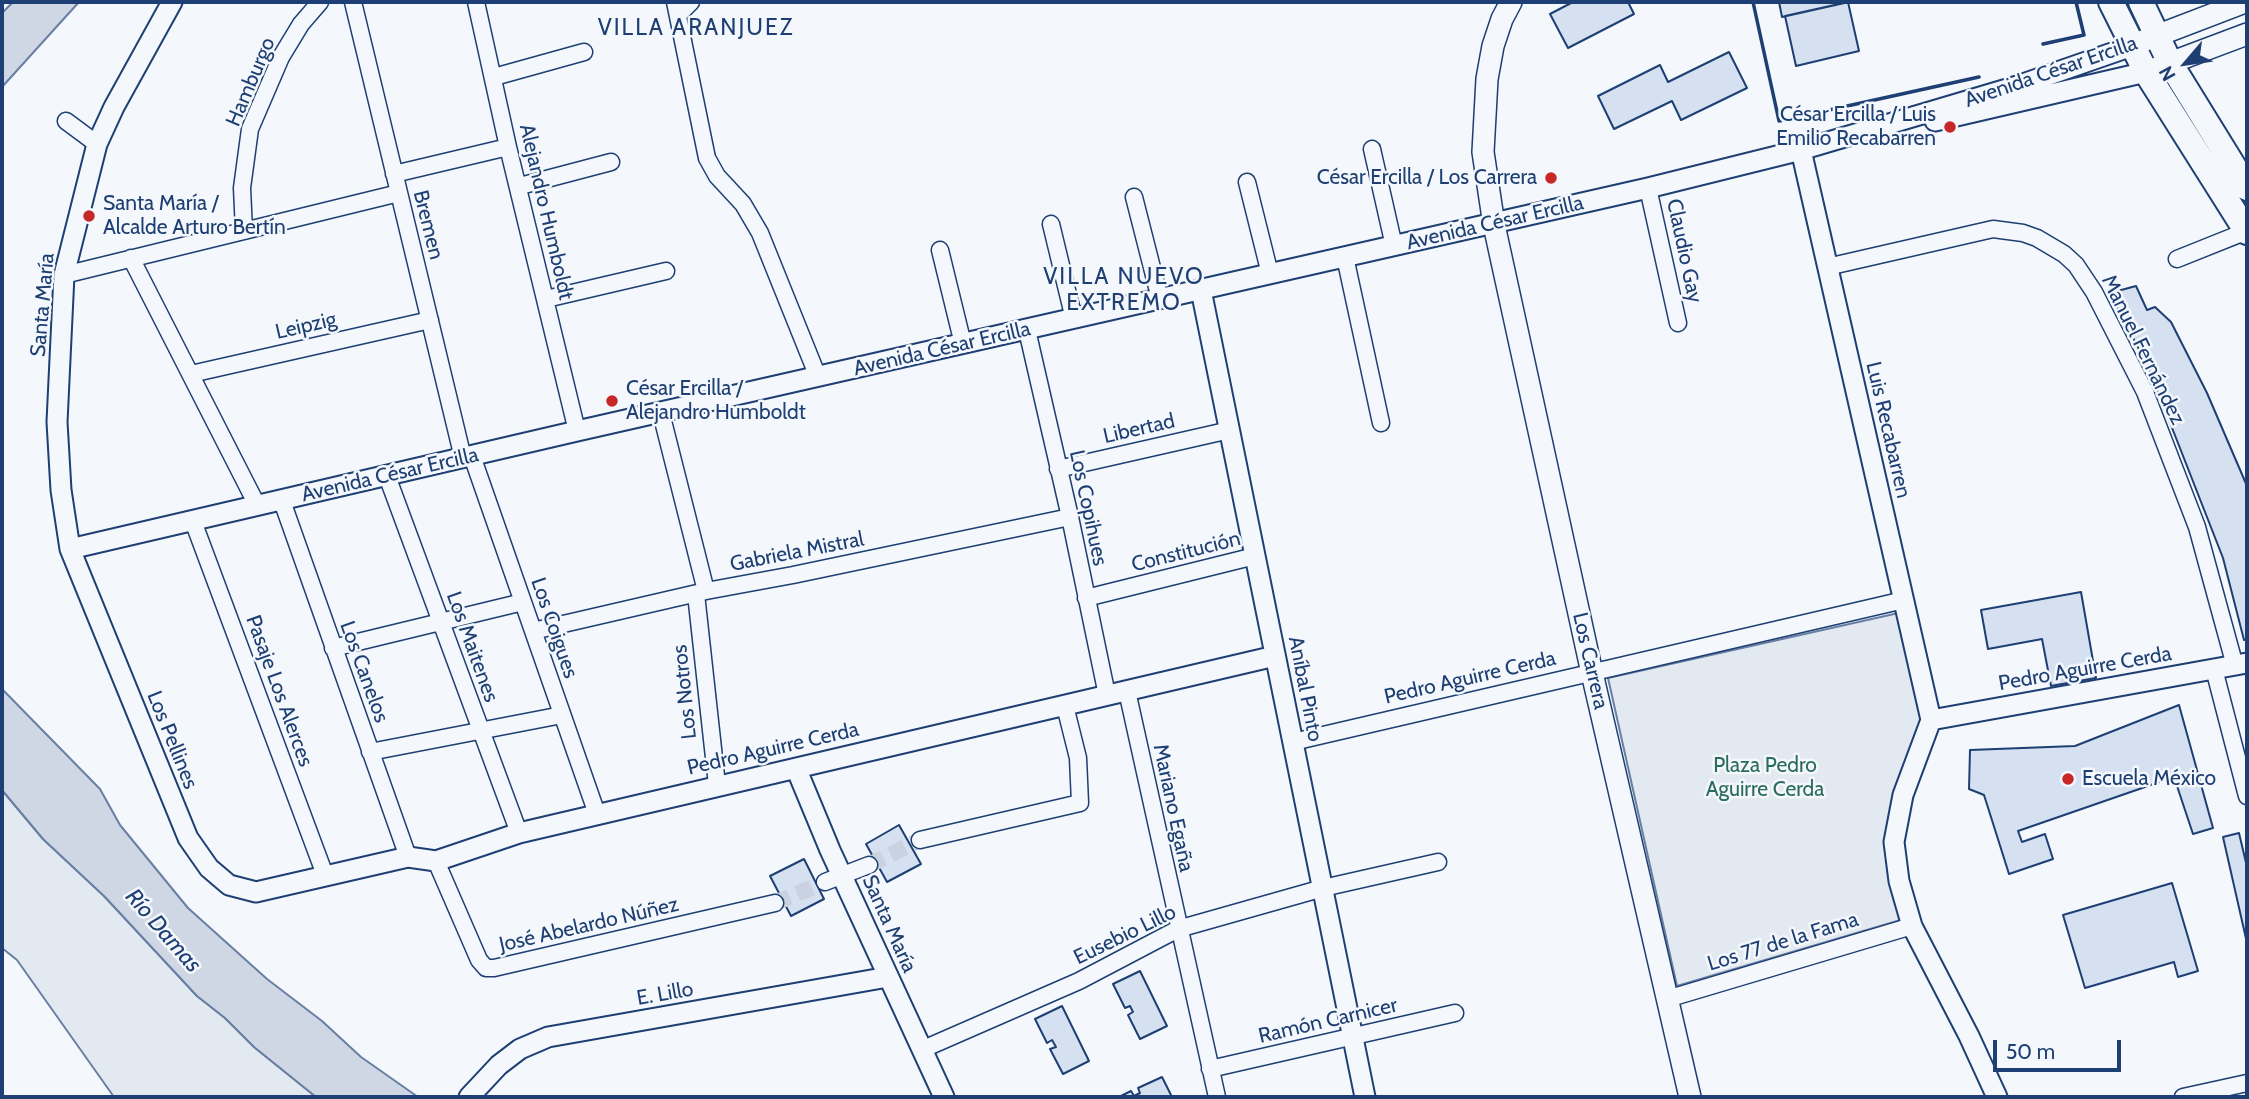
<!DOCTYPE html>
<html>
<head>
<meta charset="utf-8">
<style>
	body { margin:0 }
	#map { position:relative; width:2249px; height:1099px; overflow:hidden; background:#f4f7fb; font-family:Cabin,sans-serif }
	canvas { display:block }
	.frame { position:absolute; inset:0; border:4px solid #1d3f73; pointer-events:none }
	.north { position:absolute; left:2151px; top:28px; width:70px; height:70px; -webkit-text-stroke:5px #f4f7fb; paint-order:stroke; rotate:241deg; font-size:19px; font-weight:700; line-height:28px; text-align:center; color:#1d3f73 }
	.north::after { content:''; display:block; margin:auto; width:24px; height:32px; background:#1d3f73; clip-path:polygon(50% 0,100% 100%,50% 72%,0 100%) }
	.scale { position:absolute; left:1993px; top:1040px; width:128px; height:32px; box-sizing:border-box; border:4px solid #1d3f73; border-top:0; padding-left:9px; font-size:21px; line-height:24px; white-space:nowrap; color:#1d3f73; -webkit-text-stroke:5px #f4f7fb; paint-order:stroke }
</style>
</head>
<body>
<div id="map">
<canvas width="2249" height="1099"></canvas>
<div class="frame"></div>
<div class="north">N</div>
<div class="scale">50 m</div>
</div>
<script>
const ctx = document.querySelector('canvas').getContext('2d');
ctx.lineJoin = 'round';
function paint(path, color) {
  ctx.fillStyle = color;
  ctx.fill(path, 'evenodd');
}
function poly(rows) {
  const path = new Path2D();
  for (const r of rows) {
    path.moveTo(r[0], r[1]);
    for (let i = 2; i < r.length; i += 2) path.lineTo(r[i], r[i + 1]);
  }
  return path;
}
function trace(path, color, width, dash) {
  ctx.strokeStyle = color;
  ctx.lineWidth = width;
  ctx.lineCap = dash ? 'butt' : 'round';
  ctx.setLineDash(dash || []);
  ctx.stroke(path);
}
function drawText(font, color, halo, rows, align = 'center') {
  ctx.font = font + ' Cabin,sans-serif';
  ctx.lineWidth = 5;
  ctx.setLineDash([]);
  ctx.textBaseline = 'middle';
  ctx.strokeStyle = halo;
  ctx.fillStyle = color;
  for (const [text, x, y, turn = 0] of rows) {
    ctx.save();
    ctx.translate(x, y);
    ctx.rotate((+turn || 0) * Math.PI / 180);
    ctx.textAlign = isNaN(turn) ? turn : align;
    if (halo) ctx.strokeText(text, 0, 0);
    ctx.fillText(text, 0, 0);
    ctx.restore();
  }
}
const green = poly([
	[1903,612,1925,718,1897,793,1904,919,1677,986,1608,678,1903,612],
	[2,790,43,839,104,896,197,996,225,1018,254,1047,316,1097,114,1097,17,960,2,948,2,790]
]);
paint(green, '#e3e9f0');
trace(green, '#687fa3', 2);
const water = poly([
	[13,2,79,2,2,87,2,13,13,2],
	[2,689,100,789,120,825,188,908,267,979,322,1021,361,1057,418,1097,316,1097,254,1047,225,1018,197,996,104,896,43,839,2,790,2,689]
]);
paint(water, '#cfd7e4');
trace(water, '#687fa3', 2);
const building = poly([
	[1573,2,1628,2,1634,14,1568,48,1550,14,1573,2],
	[1779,2,1849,2,1782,17,1779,2],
	[1848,2,1859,51,1796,66,1785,16,1848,2],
	[1729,52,1747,88,1681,120,1672,101,1614,129,1598,96,1660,65,1668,82,1729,52],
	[2136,286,2147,310,2155,307,2171,322,2207,393,2247,486,2247,639,2244,640,2223,558,2149,369,2110,293,2136,286],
	[2081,592,2096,678,2051,686,2042,639,1988,649,1981,610,2081,592],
	[2179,705,2213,828,2193,834,2174,777,2018,831,2022,842,2045,834,2053,859,2009,874,1984,795,1969,789,1970,750,2075,746,2179,705],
	[899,825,921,864,887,882,866,844,899,825],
	[2239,833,2247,867,2247,943,2223,837,2239,833],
	[804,859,824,899,791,916,770,876,804,859],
	[2172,883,2198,971,2178,977,2174,962,2085,988,2063,915,2172,883],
	[1140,971,1167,1026,1140,1039,1128,1015,1133,1012,1130,1006,1125,1008,1113,984,1140,971],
	[1062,1006,1089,1061,1063,1074,1050,1049,1056,1047,1052,1040,1047,1043,1035,1019,1062,1006],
	[1162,1077,1172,1097,1119,1097,1131,1091,1134,1096,1140,1093,1138,1088,1162,1077]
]);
paint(building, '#d5e0f0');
trace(building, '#1d3f73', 2);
trace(poly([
	[869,865,920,840],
	[775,903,825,882]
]), '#c9d2e0', 16, [16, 8]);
const minor = poly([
	[353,2,463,458],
	[476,2,508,147,577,431],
	[675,2,707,158,717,176,743,204,760,233,818,377],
	[678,15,691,2],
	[494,77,584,52],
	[66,121,97,144],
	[1372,149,1394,246],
	[394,174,508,147],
	[1247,182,1270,274],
	[520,186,611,162],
	[1648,188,1678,323],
	[1134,197,1160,299],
	[1051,224,1074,319],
	[244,231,242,188,250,129,281,57,301,24,320,2],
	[940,250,963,344],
	[1345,257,1381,423],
	[131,258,257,505],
	[2177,259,2247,231],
	[1827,267,1993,229,2023,233,2037,238,2064,254,2076,265,2094,292,2145,392,2197,527,2235,666],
	[64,275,399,193],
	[546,299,666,271],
	[1027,330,1070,517,1107,695],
	[191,374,430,320],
	[661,413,706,591],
	[472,456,597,814],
	[1058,469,1230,430],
	[387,476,519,833],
	[282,501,408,857],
	[193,521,325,875],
	[696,594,717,785],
	[1086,598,1255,556],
	[533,631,706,591,793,575,1070,517],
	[333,648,523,602],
	[2214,669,2247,796],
	[1127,691,1217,1097],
	[1293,742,1904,600],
	[370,752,562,715],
	[920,840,1080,803,1078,758,1065,706],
	[436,861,479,960,486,968,494,968,775,903],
	[825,882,869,865],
	[1667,999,1912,926],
	[921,1050,1079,981,1178,929,1323,888,1438,862],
	[1210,1069,1455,1013],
	[2183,1097,2247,1083]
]);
const tertiary = poly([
	[172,2,114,107,97,144,64,275,57,422,61,490,70,549,188,838,209,868,229,885,256,892,408,857,436,861,519,833,1275,656],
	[1935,121,2146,72],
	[1801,150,1931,720],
	[1201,290,1365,1097],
	[70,549,577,431,1648,188,1801,150,2017,86,2132,46],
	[1931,720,1903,795,1894,842,1899,881,1912,926,1969,1036,1997,1097],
	[1931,720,2247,663],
	[796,768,830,850,944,1097],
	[469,1097,499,1065,520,1049,548,1037,888,977]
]);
const secondary = poly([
	[1511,2,1502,19,1493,46,1487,79,1483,152,1494,225,1592,673,1690,1097],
	[2143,41,2245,2],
	[2154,69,2247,34]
]);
const primary = poly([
	[2111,2,2146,72,2247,232],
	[2141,2,2170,63,2247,188]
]);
trace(minor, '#1d3f73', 19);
trace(tertiary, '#1d3f73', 23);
trace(secondary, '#1d3f73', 24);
trace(primary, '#1d3f73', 28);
trace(minor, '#f4f7fb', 16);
trace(tertiary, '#f4f7fb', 19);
trace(secondary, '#f4f7fb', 21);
trace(primary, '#f4f7fb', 24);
trace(poly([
	[1753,2,1779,121,1979,77],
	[2043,44,2084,35,2076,2]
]), '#1d3f73', 3.5);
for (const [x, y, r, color] of [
	[1950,127,7,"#c62828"],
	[1551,178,7,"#c62828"],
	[89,216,7,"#c62828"],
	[612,401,7,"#c62828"],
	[2068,779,7,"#c62828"]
]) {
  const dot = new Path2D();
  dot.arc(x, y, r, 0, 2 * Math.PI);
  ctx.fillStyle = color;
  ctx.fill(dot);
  trace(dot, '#f4f7fb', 2.5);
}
drawText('21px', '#1d3f73', '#f4f7fb', [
	["Avenida César Ercilla",2051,72,-19],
	["Hamburgo",251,82,-67],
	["Alejandro Humboldt",546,212,77],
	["Avenida César Ercilla",1495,223,-13],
	["Bremen",428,225,76],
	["Claudio Gay",1684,251,78],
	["Santa María",43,305,-85],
	["Leipzig",306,326,-13],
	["Avenida César Ercilla",942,349,-13],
	["Manuel Fernández",2143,350,64],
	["Libertad",1139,429,-13],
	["Luis Recabarren",1888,430,77],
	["Avenida César Ercilla",390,475,-13],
	["Los Copihues",1088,508,78],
	["Gabriela Mistral",797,552,-11],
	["Constitución",1186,552,-14],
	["Los Coigues",554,628,71],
	["Los Maitenes",472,647,70],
	["Los Carrera",1590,661,77],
	["Pedro Aguirre Cerda",2085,669,-10],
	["Los Canelos",364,672,70],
	["Pedro Aguirre Cerda",1470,678,-13],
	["Aníbal Pinto",1305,689,79],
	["Pasaje Los Alerces",279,691,70],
	["Los Notros",685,692,-96],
	["Los Pellines",172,740,68],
	["Pedro Aguirre Cerda",773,749,-13],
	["Mariano Egaña",1173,808,78],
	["Santa María",889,924,66],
	["José Abelardo Núñez",589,925,-13],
	["Eusebio Lillo",1125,935,-26],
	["Los 77 de la Fama",1783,942,-17],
	["E. Lillo",665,994,-10],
	["Ramón Carnicer",1328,1021,-13]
]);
drawText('21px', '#1d3f73', '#f4f7fb', [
	["César Ercilla / Luis",1936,115,"right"],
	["Emilio Recabarren",1936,139,"right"],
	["César Ercilla / Los Carrera",1537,178,"right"],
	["Santa María /",103,204],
	["Alcalde Arturo Bertín",103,228],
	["César Ercilla /",626,389],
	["Alejandro Humboldt",626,413],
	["Escuela México",2082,779]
], 'left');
drawText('21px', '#2c6c60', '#f4f7fb', [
	["Plaza Pedro",1765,766],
	["Aguirre Cerda",1765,790]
]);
ctx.letterSpacing = '2px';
drawText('23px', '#1d3f73', '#f4f7fb', [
	["VILLA ARANJUEZ",696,28],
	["VILLA NUEVO",1124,277],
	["EXTREMO",1124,303]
]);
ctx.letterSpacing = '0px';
drawText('italic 23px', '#1d3f73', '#f4f7fb', [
	["Río Damas",163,931,49]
]);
</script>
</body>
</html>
